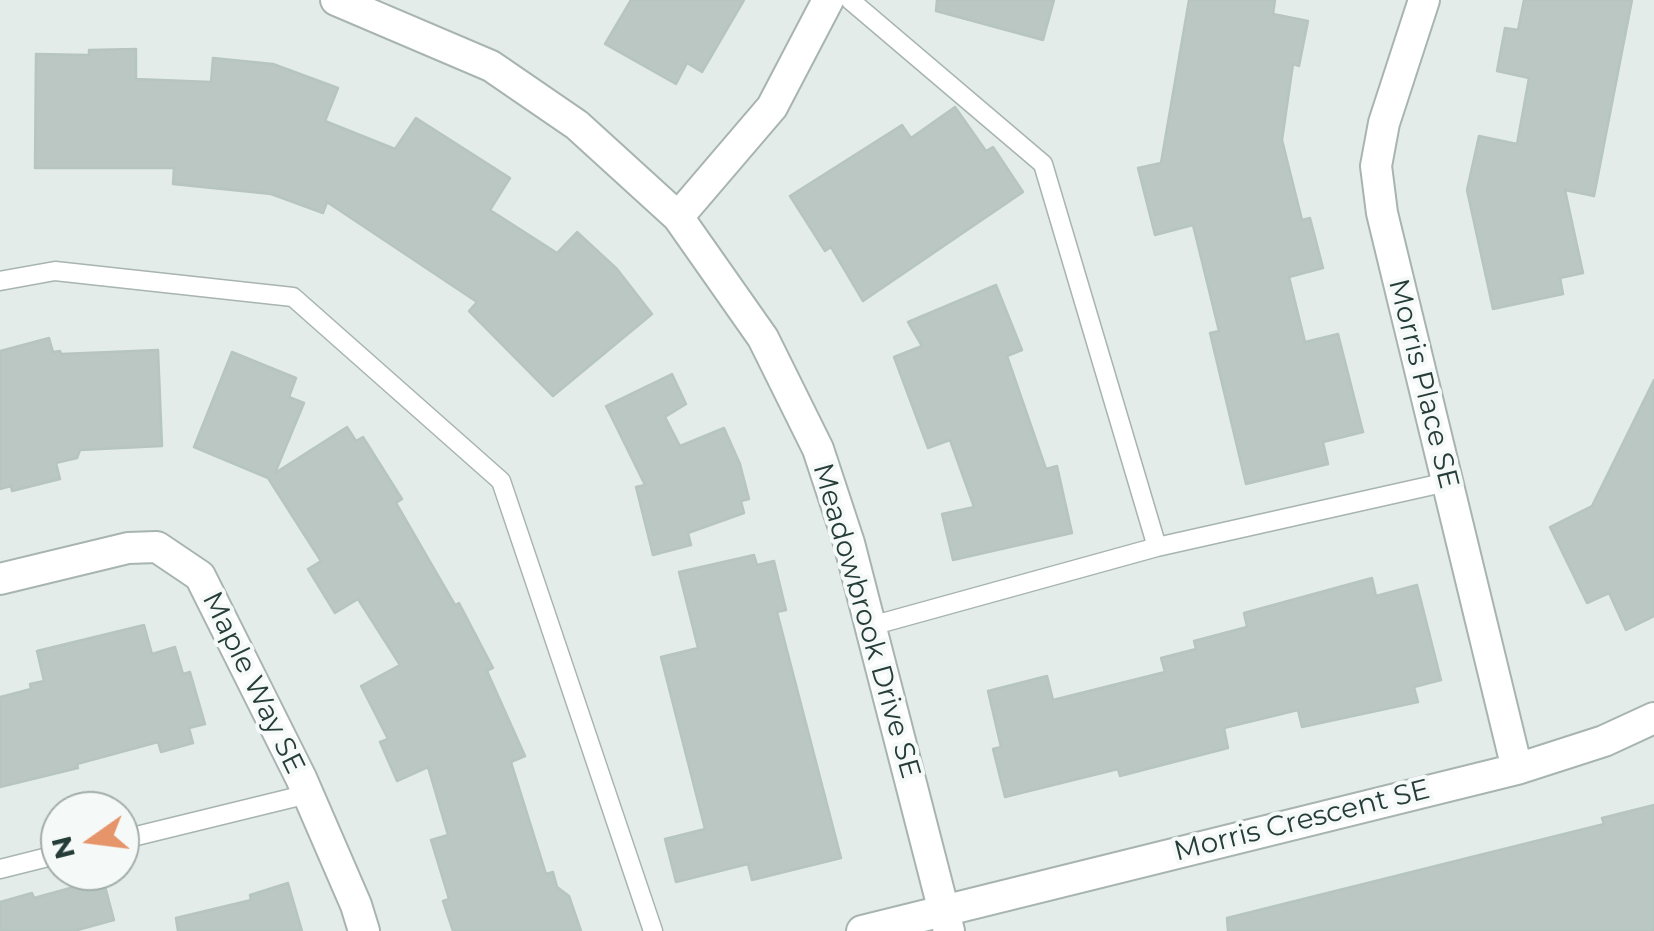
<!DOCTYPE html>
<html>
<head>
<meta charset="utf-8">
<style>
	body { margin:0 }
	#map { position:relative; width:1654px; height:931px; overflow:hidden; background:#e4ece9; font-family:Montserrat,sans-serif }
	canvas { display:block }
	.north { position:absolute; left:40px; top:791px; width:100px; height:100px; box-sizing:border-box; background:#f5f9f7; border:2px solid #a2adab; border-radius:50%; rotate:256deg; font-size:28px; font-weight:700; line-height:40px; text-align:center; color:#253c38 }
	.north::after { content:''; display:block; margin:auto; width:35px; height:45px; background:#e69469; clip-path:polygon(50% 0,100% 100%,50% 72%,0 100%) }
</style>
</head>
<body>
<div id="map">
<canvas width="1654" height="931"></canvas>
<div class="north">N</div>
</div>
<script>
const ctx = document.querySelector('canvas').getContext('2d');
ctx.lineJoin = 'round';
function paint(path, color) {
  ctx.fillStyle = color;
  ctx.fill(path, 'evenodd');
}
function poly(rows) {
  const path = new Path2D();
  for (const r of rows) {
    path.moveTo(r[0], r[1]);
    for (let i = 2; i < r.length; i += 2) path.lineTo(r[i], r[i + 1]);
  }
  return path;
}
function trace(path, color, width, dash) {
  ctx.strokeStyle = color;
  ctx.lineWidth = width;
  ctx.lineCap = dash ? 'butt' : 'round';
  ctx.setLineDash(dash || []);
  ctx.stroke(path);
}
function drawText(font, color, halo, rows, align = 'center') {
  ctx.font = font + ' Montserrat,sans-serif';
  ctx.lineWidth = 8;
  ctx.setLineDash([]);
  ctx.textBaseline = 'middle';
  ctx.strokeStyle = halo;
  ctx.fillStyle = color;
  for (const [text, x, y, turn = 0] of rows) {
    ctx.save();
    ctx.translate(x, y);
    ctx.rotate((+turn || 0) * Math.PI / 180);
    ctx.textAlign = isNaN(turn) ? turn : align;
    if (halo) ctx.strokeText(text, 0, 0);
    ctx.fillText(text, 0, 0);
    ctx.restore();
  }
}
const building = poly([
	[631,0,744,0,702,72,687,63,676,84,605,44,631,0],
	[937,0,1054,0,1043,40,936,11,937,0],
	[1189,0,1275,0,1273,14,1308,21,1299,66,1293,64,1282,140,1302,220,1310,218,1323,268,1289,277,1305,342,1338,334,1363,432,1323,442,1328,464,1246,484,1210,333,1219,331,1193,225,1155,235,1138,168,1161,163,1189,0],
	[1524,0,1632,0,1594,196,1565,190,1583,273,1560,278,1563,294,1493,309,1467,190,1479,136,1517,144,1529,78,1497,71,1505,28,1518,30,1524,0],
	[136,49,136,79,211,82,213,58,273,64,338,88,325,121,395,149,416,118,510,178,490,210,557,253,577,232,617,269,652,314,553,396,469,311,477,302,327,202,323,213,271,194,173,184,174,168,35,168,36,54,89,55,89,50,136,49],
	[955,107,986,151,993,147,1023,192,863,301,831,247,825,251,790,196,902,125,911,138,955,107],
	[996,285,1022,350,1007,356,1046,469,1057,466,1072,533,953,560,942,514,974,507,950,440,928,448,894,357,922,346,908,322,996,285],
	[49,338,53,352,60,351,61,354,158,350,162,446,80,450,77,458,56,463,60,479,12,491,11,486,0,489,0,351,49,338],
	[232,352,296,378,289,397,304,403,275,473,347,427,356,441,363,437,402,499,396,503,455,605,459,603,493,668,487,671,525,756,511,762,546,874,553,872,557,887,569,896,581,931,453,931,443,901,449,899,431,840,448,835,428,767,397,781,380,742,388,739,361,686,400,665,358,599,335,613,308,569,321,561,268,478,194,447,232,352],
	[672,374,686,404,665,417,680,446,724,428,740,464,749,499,741,501,744,513,688,533,691,545,653,555,636,487,645,485,606,406,672,374],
	[1654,380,1654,616,1626,630,1609,593,1587,603,1550,527,1592,506,1654,380],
	[754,555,757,565,774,561,786,610,777,612,841,858,752,880,748,864,676,882,665,839,705,829,661,657,698,648,679,572,754,555],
	[1372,578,1376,596,1417,585,1441,680,1414,687,1418,702,1302,727,1298,710,1224,728,1228,748,1120,776,1118,769,1005,797,993,749,1001,747,988,691,1047,676,1053,700,1165,672,1161,658,1196,649,1194,641,1247,627,1244,613,1372,578],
	[144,625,152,654,175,647,183,674,190,672,205,724,189,728,193,743,161,752,158,742,77,764,78,768,0,787,0,697,31,689,30,684,44,681,37,651,144,625],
	[1654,805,1654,931,1228,931,1227,918,1604,824,1602,818,1654,805],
	[103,879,114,920,74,931,0,931,0,902,32,893,34,898,103,879],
	[288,883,302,931,178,931,176,918,251,900,250,895,288,883]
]);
paint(building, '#bac7c3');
trace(building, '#b7c5c1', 2.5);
const service = poly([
	[850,0,1043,164,1157,547],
	[0,281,55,271,293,297,501,481,653,931],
	[871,626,1157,547,1447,482],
	[120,840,308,794],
	[0,869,60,854]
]);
const minor = poly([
	[336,0,491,66,577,125,678,217,763,338,818,449,849,543,949,931],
	[1424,0,1384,123,1376,166,1382,213,1517,769],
	[678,217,772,107,828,0],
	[0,579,128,548,157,547,200,576,301,778,356,905,364,931],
	[862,931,1517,769,1604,741,1654,718]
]);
trace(service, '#a7b4b0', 21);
trace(minor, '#a7b4b0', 34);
trace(service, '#fff', 18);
trace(minor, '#fff', 30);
drawText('28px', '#253c38', '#f5f9f7', [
	["Morris Place SE",1423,384,76],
	["Meadowbrook Drive SE",866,621,74],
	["Maple Way SE",253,683,64],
	["Morris Crescent SE",1302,821,-14]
]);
</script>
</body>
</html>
